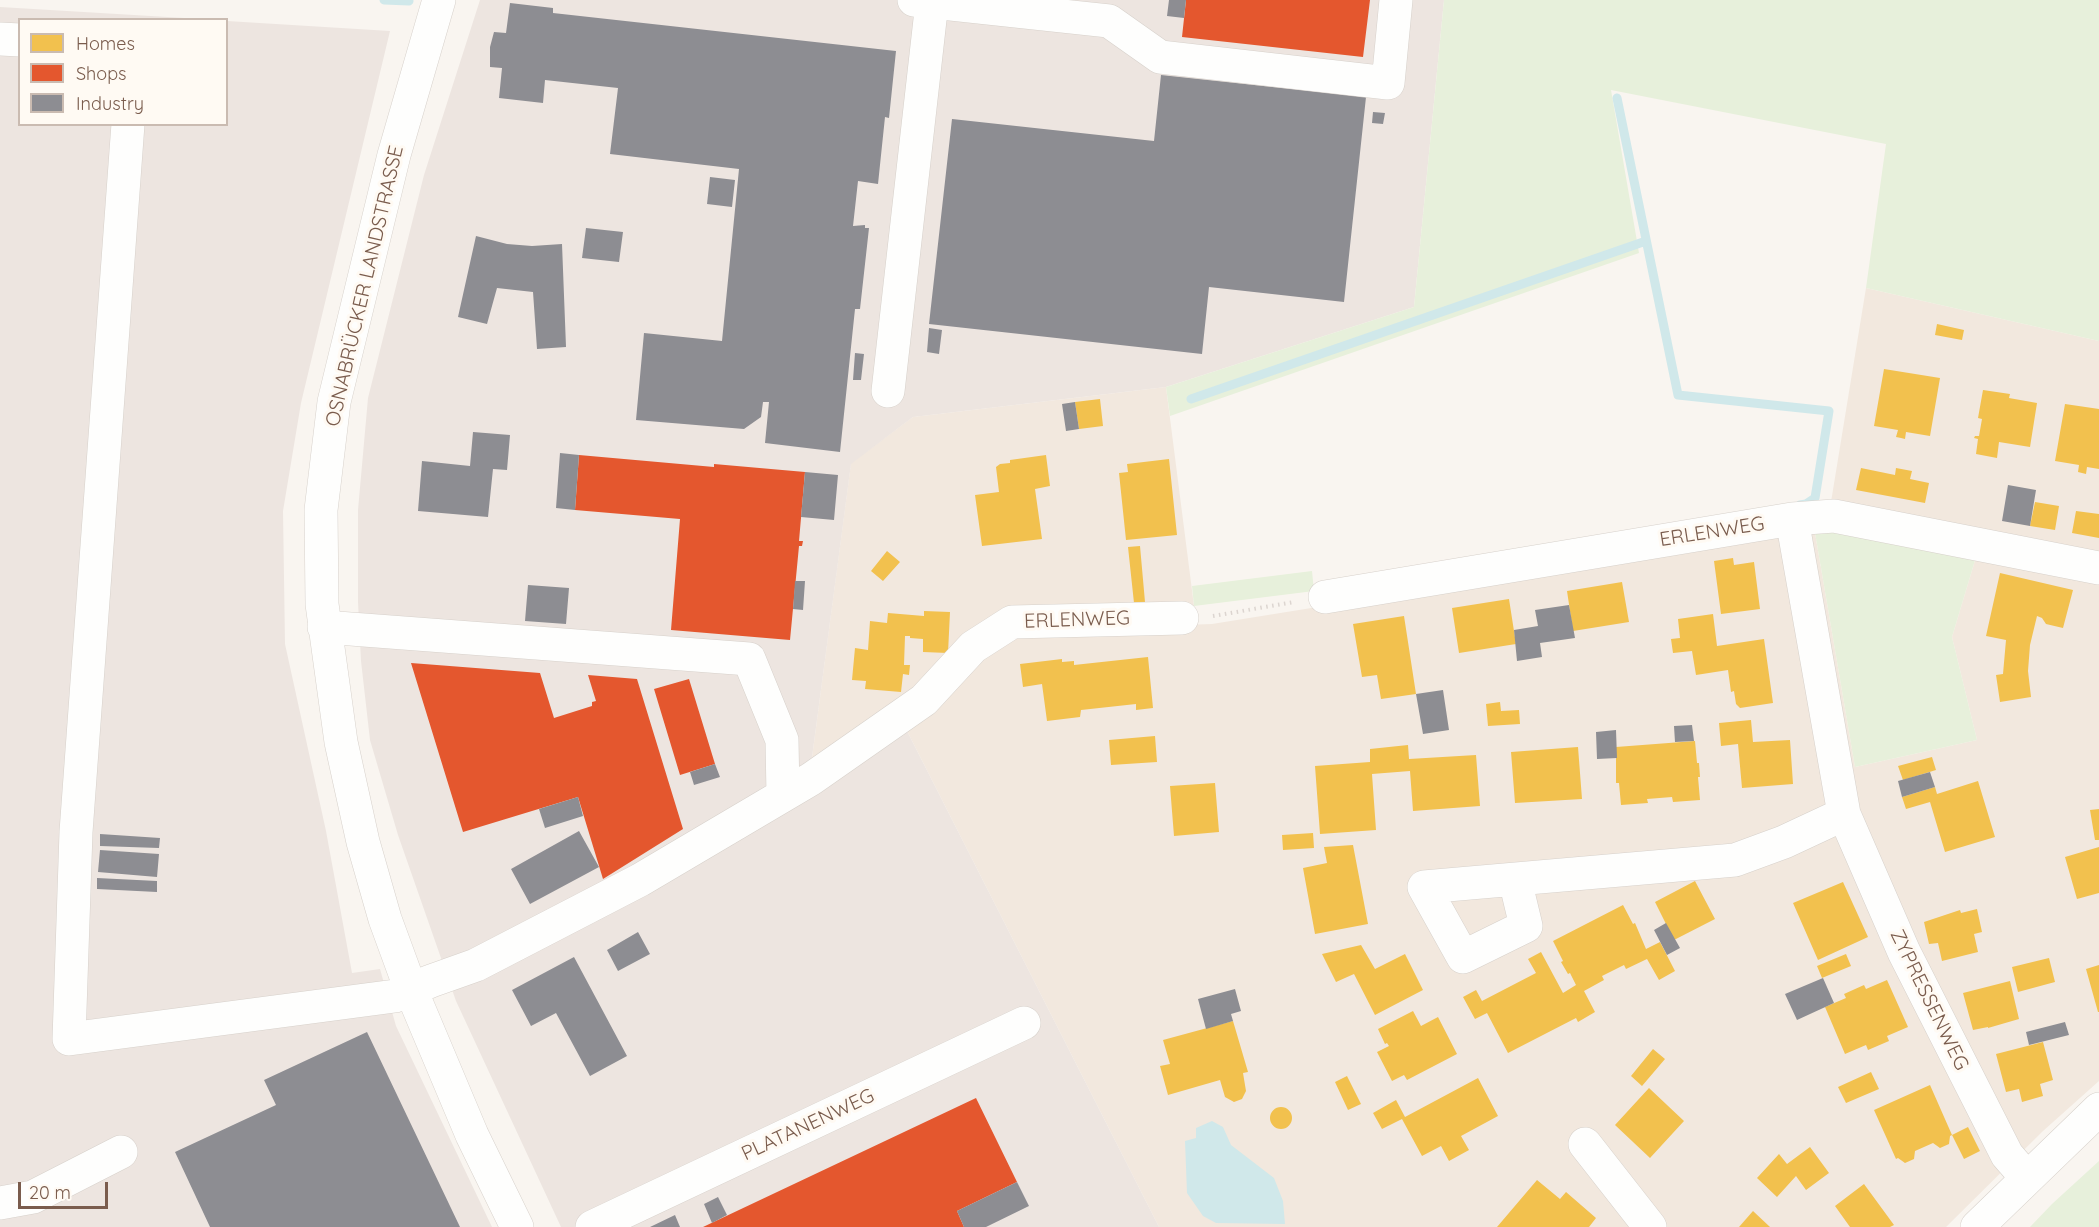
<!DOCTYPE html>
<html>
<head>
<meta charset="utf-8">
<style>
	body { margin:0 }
	#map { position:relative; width:2099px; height:1227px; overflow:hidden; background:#f9f5f0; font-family:Quicksand,sans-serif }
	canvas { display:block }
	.legend { position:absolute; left:18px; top:18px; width:210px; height:108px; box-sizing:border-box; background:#fffaf3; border:2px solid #cabbb1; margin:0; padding:8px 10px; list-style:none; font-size:18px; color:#7a5c4d }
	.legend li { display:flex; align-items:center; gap:12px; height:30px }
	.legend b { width:30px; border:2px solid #cabbb1 }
	.scale { position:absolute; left:18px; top:1182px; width:90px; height:27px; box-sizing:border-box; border:3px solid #7a5c4d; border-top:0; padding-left:8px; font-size:18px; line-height:21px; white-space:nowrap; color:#7a5c4d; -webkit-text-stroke:4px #fffaf3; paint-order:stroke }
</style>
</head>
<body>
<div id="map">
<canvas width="2099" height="1227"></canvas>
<ul class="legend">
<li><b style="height:16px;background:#f2c14e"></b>Homes</li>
<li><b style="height:16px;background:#e4572e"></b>Shops</li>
<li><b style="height:16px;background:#8d8d92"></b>Industry</li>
</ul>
<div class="scale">20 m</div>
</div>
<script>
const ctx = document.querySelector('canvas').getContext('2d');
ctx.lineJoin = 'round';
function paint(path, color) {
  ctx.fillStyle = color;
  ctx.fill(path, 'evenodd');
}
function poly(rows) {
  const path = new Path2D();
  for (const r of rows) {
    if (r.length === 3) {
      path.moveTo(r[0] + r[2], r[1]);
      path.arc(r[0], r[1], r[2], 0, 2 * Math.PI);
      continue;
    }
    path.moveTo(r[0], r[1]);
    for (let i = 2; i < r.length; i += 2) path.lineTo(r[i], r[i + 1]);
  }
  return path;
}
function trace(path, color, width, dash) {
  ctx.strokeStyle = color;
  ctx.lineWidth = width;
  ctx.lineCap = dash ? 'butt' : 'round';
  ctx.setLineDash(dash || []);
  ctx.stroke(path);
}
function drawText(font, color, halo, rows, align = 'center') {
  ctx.font = font + ' Quicksand,sans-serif';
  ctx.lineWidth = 6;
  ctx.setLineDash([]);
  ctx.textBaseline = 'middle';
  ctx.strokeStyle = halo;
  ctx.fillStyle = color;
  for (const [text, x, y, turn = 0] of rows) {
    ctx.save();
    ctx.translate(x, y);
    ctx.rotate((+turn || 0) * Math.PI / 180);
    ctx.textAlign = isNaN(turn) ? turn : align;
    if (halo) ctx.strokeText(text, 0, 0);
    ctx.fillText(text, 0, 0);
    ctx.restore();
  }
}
paint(poly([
	[1866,288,2099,341,2099,555,1831,502],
	[1166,387,1194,606,1009,611,919,691,811,765,851,463,913,417],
	[1814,527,1855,767,1977,740,1952,637,1976,557,2099,580,2099,1081,2043,1131,1946,1227,1159,1227,905,727,1014,631,1212,624]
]), '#f2e8de');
paint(poly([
	[480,0,1444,0,1414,307,1166,387,913,417,851,464,811,765,905,727,1159,1227,561,1227,456,1001,398,835,370,740,361,661,358,602,358,510,368,398,424,175],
	[0,7,201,19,20,20,20,124,226,124,227,21,390,31,301,403,283,511,285,644,326,831,352,973,380,969,396,1026,492,1227,0,1227]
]), '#ede5e0');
paint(poly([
	[1444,0,2099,0,2099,341,1866,288,1886,144,1611,90,1639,253,1170,416,1166,387,1414,307],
	[1814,527,1976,557,1952,637,1977,740,1855,767],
	[1312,571,1314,591,1194,606,1192,586],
	[2099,1161,2099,1227,2030,1227,2052,1204]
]), '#e7f0db');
paint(poly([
	[1212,1121,1223,1127,1231,1145,1274,1178,1283,1201,1285,1224,1216,1223,1203,1216,1187,1193,1185,1141,1196,1138,1196,1128]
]), '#d0e8ea');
paint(poly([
	[1937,324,1964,330,1962,340,1935,335],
	[1884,369,1940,378,1930,436,1906,432,1905,439,1901,438,1896,437,1898,430,1874,426],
	[1983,390,2010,394,2009,398,2037,403,2030,447,1999,442,1997,458,1976,454,1978,439,1974,438,1975,436,1979,436,1982,419,1978,418],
	[1100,399,1103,426,1079,429,1075,402],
	[2065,404,2099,409,2099,469,2087,467,2086,474,2078,472,2079,465,2055,461],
	[1046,455,1050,486,1035,489,1042,539,982,546,975,495,999,492,996,467,1000,464,1010,463,1010,460],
	[1169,459,1177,535,1126,540,1119,473,1128,472,1127,464],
	[1861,468,1895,475,1896,468,1912,471,1910,479,1929,483,1925,503,1856,490],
	[2035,502,2059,506,2055,530,2030,526],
	[2076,511,2099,514,2099,538,2072,533],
	[1140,546,1145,602,1134,603,1128,547],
	[887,551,900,562,883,581,871,571],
	[1733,558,1734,565,1754,562,1760,609,1721,614,1714,561],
	[2000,573,2073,590,2063,628,2046,624,2042,618,2037,616,2030,645,2028,671,2031,697,2000,702,1996,675,2003,674,2006,640,1986,636],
	[1622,582,1629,622,1573,631,1567,591],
	[1509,599,1516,644,1459,653,1452,608],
	[924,611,950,612,948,653,923,652,923,639,910,638,910,636,905,636,904,665,910,665,909,675,903,674,901,692,865,689,866,681,852,680,855,648,868,650,870,621,887,623,888,613,924,616],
	[1713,614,1717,646,1764,639,1773,703,1740,708,1736,704,1734,691,1731,692,1728,670,1696,675,1692,651,1673,653,1671,639,1680,638,1678,619],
	[1404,616,1416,694,1381,699,1377,675,1362,677,1353,624],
	[1148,657,1153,708,1136,710,1136,704,1081,710,1080,717,1047,721,1042,684,1023,687,1020,664,1062,659,1062,662,1074,661,1074,665],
	[1500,702,1501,711,1519,710,1520,724,1488,726,1486,704],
	[1751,720,1753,742,1790,740,1793,784,1742,788,1738,744,1721,746,1719,723],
	[1155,736,1157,762,1111,765,1109,740],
	[1695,741,1697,763,1699,763,1700,777,1698,777,1700,800,1673,802,1672,797,1647,799,1648,803,1621,805,1619,783,1616,783,1616,747],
	[1408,745,1409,759,1476,755,1480,806,1413,811,1410,771,1372,774,1376,830,1320,834,1315,766,1370,762,1370,749],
	[1578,747,1582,799,1515,803,1511,752],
	[1932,757,1936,770,1903,780,1898,766],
	[1978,781,1995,837,1945,852,1930,802,1906,809,1902,797,1935,787,1937,794],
	[1215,783,1219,832,1174,836,1170,786],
	[2099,809,2099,840,2095,840,2090,810],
	[1313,833,1314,848,1283,850,1282,835],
	[1353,845,1368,924,1315,934,1303,868,1327,863,1324,847],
	[2099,847,2099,893,2077,899,2065,857],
	[1695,881,1715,919,1674,940,1655,902],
	[1843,882,1868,937,1818,960,1793,903],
	[1623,905,1633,924,1635,923,1646,949,1660,942,1675,971,1659,980,1647,959,1626,969,1624,965,1602,976,1604,980,1584,991,1595,1012,1578,1022,1576,1018,1508,1053,1487,1013,1475,1019,1463,997,1476,990,1482,1001,1536,973,1528,959,1541,952,1563,993,1576,985,1570,973,1568,974,1561,962,1563,961,1553,941],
	[1977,909,1982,932,1974,934,1978,952,1942,961,1938,943,1929,944,1924,922,1960,910,1961,913],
	[1361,945,1375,969,1405,954,1423,990,1375,1015,1354,974,1336,982,1322,954],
	[1846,954,1851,966,1822,978,1817,966],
	[2049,958,2055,982,2018,992,2012,967],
	[2099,965,2099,1012,2098,1012,2086,969],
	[1887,980,1908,1027,1887,1036,1889,1041,1868,1050,1866,1045,1845,1054,1825,1007,1846,998,1844,994,1864,985,1866,989],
	[2010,981,2019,1019,1988,1028,1988,1027,1973,1030,1963,993],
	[1413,1011,1421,1026,1438,1017,1457,1054,1407,1080,1404,1075,1392,1081,1377,1052,1389,1046,1387,1043,1385,1044,1378,1029],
	[1233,1021,1248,1072,1243,1073,1246,1091,1242,1099,1234,1102,1225,1097,1220,1080,1168,1095,1160,1066,1170,1064,1163,1040],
	[2043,1042,2053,1080,2040,1084,2043,1096,2022,1102,2019,1089,2006,1092,1996,1054],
	[1653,1049,1665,1059,1642,1086,1631,1076],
	[1871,1072,1879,1089,1846,1103,1838,1087],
	[1347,1076,1361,1104,1348,1110,1335,1082],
	[1478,1078,1498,1116,1461,1136,1469,1150,1449,1161,1441,1146,1422,1156,1402,1119,1382,1129,1373,1113,1396,1100,1405,1117],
	[1930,1085,1952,1135,1968,1127,1980,1151,1964,1159,1952,1135,1950,1136,1949,1144,1940,1148,1933,1143,1915,1151,1914,1159,1905,1163,1898,1158,1896,1159,1874,1110],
	[1649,1088,1684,1121,1650,1158,1615,1125],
	[1281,1118,11],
	[1810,1147,1829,1173,1806,1190,1796,1176,1777,1197,1757,1178,1779,1154,1787,1164],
	[1537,1180,1560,1199,1566,1192,1596,1218,1589,1227,1497,1227],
	[1864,1184,1894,1225,1890,1227,1850,1227,1835,1206],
	[1753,1211,1770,1227,1739,1227]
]), '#f2c14e');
paint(poly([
	[1186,0,1370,0,1363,57,1182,37],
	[579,455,714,467,714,464,805,472,799,541,803,541,802,546,799,546,790,640,671,630,680,519,575,510],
	[411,663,540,673,554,718,592,706,592,702,596,701,588,675,637,679,683,829,603,879,578,797,463,832],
	[689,679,715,764,680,775,654,689],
	[976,1098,1017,1182,957,1211,964,1227,703,1227]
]), '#e4572e');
paint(poly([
	[1169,0,1186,0,1184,18,1167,16],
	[510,3,553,8,553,13,896,51,889,118,885,117,878,184,858,181,853,226,865,225,865,228,869,228,860,309,855,309,840,452,765,443,769,402,763,402,761,417,744,429,636,420,644,333,722,341,739,169,610,154,618,88,545,80,543,103,499,98,502,68,490,67,490,47,494,32,506,33],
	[1161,75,1366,97,1344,302,1209,287,1202,354,929,324,952,119,1154,141],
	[1373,112,1385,113,1383,124,1372,123],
	[710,177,735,180,732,207,707,204],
	[586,228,623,232,619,262,582,258],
	[476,236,507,244,532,246,562,244,566,347,537,349,533,292,497,288,487,324,458,317],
	[929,328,942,330,939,354,927,352],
	[855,353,864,354,861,380,853,380],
	[1075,402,1079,429,1066,431,1062,404],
	[473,432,510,435,507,470,493,469,488,517,418,511,422,461,470,466],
	[560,453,579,455,575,510,556,508],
	[805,472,838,475,834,520,801,517],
	[2008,485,2036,490,2030,526,2002,521],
	[795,581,805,581,803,610,793,609],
	[528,585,569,588,566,624,525,621],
	[1569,605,1575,638,1540,643,1542,657,1517,661,1514,630,1538,626,1535,610],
	[1443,690,1449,730,1423,734,1416,694],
	[1692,725,1694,741,1675,742,1674,726],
	[1616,730,1617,758,1597,759,1596,732],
	[715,764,720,777,694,785,690,772],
	[1930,772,1935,787,1902,797,1898,781],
	[578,797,583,816,545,828,539,809],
	[579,831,599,867,530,904,511,869],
	[100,834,160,838,159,848,100,846],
	[100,850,159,854,157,877,98,872],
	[97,878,157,881,157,892,97,889],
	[1666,923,1680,948,1667,955,1654,930],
	[638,932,650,954,618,971,607,950],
	[574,957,627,1056,590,1076,556,1013,531,1026,512,990],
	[1823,978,1834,1003,1797,1020,1785,994],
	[1235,989,1241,1011,1231,1014,1233,1021,1206,1029,1198,999],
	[2065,1022,2069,1035,2029,1045,2026,1032],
	[367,1032,460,1227,210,1227,175,1152,276,1105,264,1080],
	[1017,1182,1029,1206,986,1227,964,1227,957,1211],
	[718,1197,727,1215,712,1223,704,1204],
	[675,1215,680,1227,650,1227]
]), '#8d8d92');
trace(poly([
	[384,0,409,1],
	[1617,98,1678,395,1829,411,1815,498,1806,504,1800,505],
	[1191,399,1646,241]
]), '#d0e8ea', 9);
const minor = poly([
	[439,0,394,155,334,402,321,510,322,604,341,742,363,842,385,919,411,990,472,1135,517,1227],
	[914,0,1109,21,1160,57,1388,83,1396,0],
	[0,39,20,40],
	[128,124,76,832,69,1039,395,996,431,981,476,965,640,880,811,779,924,700,973,647,1012,622,1182,618],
	[888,391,932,2],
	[1792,519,1844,814,1904,952,2007,1155,2027,1178],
	[1325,597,1792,519,1834,516,2099,568],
	[324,627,749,659,782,740,783,795],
	[1515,880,1526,926,1463,957,1424,887,1735,860,1784,842,1844,814],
	[1585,1144,1650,1227],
	[0,1203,33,1197,121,1152],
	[592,1227,1024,1023],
	[1977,1227,2099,1109]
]);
trace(minor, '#d7d1cb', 34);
trace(poly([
	[1213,616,1294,602]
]), '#dcd5d0', 4, [1.5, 4.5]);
trace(minor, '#fefefd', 33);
drawText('20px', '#7a5c4d', '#fffaf3', [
	["OSNABRÜCKER LANDSTRASSE",365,286,-77],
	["ERLENWEG",1712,532,-9],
	["ERLENWEG",1077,620,-2],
	["ZYPRESSENWEG",1929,1000,64],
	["PLATANENWEG",808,1125,-25]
]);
</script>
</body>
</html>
